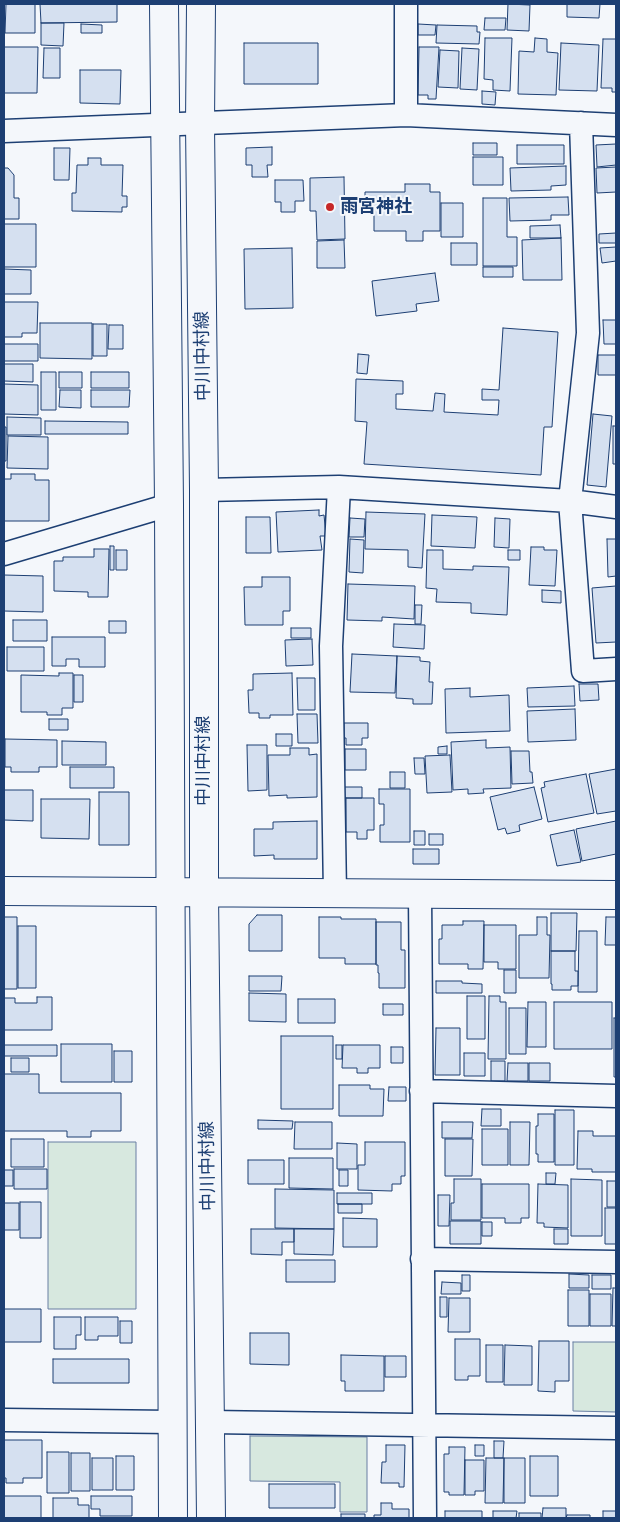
<!DOCTYPE html>
<html>
<head>
<meta charset="utf-8">
<style>
	body { margin:0 }
	#map { position:relative; width:620px; height:1522px; overflow:hidden; background:#f4f7fb; font-family:"PT Sans",sans-serif }
	canvas { display:block }
	.frame { position:absolute; inset:0; border:5px solid #1d3f73; pointer-events:none }
</style>
</head>
<body>
<div id="map">
<canvas width="620" height="1522"></canvas>
<div class="frame"></div>
</div>
<script>
const ctx = document.querySelector('canvas').getContext('2d');
ctx.lineJoin = 'round';
function paint(path, color) {
  ctx.fillStyle = color;
  ctx.fill(path, 'evenodd');
}
function poly(rows) {
  const path = new Path2D();
  for (const r of rows) {
    path.moveTo(r[0], r[1]);
    for (let i = 2; i < r.length; i += 2) path.lineTo(r[i], r[i + 1]);
  }
  return path;
}
function trace(path, color, width, dash) {
  ctx.strokeStyle = color;
  ctx.lineWidth = width;
  ctx.lineCap = dash ? 'butt' : 'round';
  ctx.setLineDash(dash || []);
  ctx.stroke(path);
}
function drawText(font, color, halo, rows, align = 'center') {
  ctx.font = font + ' "PT Sans","Noto Sans JP",sans-serif';
  ctx.lineWidth = 4;
  ctx.setLineDash([]);
  ctx.textBaseline = 'middle';
  ctx.strokeStyle = halo;
  ctx.fillStyle = color;
  for (const [text, x, y, turn = 0] of rows) {
    ctx.save();
    ctx.translate(x, y);
    ctx.rotate((+turn || 0) * Math.PI / 180);
    ctx.textAlign = isNaN(turn) ? turn : align;
    if (halo) ctx.strokeText(text, 0, 0);
    ctx.fillText(text, 0, 0);
    ctx.restore();
  }
}
const green = poly([
	[48,1142,136,1142,136,1309,48,1309,48,1142],
	[573,1342,616,1342,616,1412,573,1411,573,1342],
	[250,1436,367,1437,367,1512,340,1512,340,1482,250,1481,250,1436]
]);
paint(green, '#d7e8df');
trace(green, '#687fa3', 1);
const building = poly([
	[6,4,35,4,35,33,5,33,6,4],
	[40,4,117,4,117,22,41,23,40,4],
	[508,4,530,5,529,31,507,30,508,4],
	[567,4,600,4,599,18,567,17,567,4],
	[485,18,506,18,505,30,484,30,485,18],
	[41,23,64,23,63,46,41,45,41,23],
	[81,24,102,25,102,33,81,33,81,24],
	[418,24,436,25,435,35,418,35,418,24],
	[437,25,477,26,477,32,480,32,479,44,436,43,437,25],
	[485,38,512,38,510,91,493,90,493,80,484,79,485,38],
	[535,38,547,39,547,52,558,53,556,95,518,94,519,51,534,52,535,38],
	[603,39,616,39,616,92,612,92,612,88,601,88,603,39],
	[244,43,318,43,318,84,244,84,244,43],
	[561,43,599,45,597,91,559,90,561,43],
	[4,47,38,47,37,93,4,93,4,47],
	[419,47,439,47,436,99,428,99,428,95,418,95,419,47],
	[44,48,60,48,60,78,43,78,44,48],
	[462,48,479,49,477,90,460,89,462,48],
	[440,50,459,51,458,88,438,87,440,50],
	[80,70,121,70,120,104,80,103,80,70],
	[482,91,496,92,495,105,482,104,482,91],
	[473,143,497,143,497,155,473,155,473,143],
	[616,144,616,165,597,167,596,145,616,144],
	[517,145,564,145,564,164,517,164,517,145],
	[272,147,272,165,267,165,268,177,252,177,252,165,246,165,246,148,272,147],
	[54,148,70,148,69,180,54,180,54,148],
	[473,157,503,157,503,185,473,185,473,157],
	[88,158,101,158,101,165,123,165,122,196,127,196,127,207,122,207,122,212,72,211,72,193,76,193,77,165,88,165,88,158],
	[566,166,566,185,551,186,551,190,511,191,510,168,566,166],
	[616,167,616,192,597,193,596,168,616,167],
	[4,168,8,168,14,175,14,198,19,198,19,219,4,219,4,168],
	[344,177,345,239,317,240,316,211,310,211,310,178,344,177],
	[275,180,303,180,304,201,295,201,295,212,281,212,281,202,275,202,275,180],
	[405,184,430,184,430,192,440,192,440,231,423,231,423,241,406,241,406,231,374,231,374,214,365,214,365,192,405,192,405,184],
	[568,197,569,215,551,215,551,220,510,221,509,198,568,197],
	[483,198,507,198,507,237,517,237,517,266,483,266,483,198],
	[441,203,463,203,463,237,441,237,441,203],
	[4,224,36,224,36,267,4,267,4,224],
	[560,225,561,238,530,238,530,226,560,225],
	[616,233,616,243,599,243,599,234,616,233],
	[561,238,562,280,523,280,522,240,561,238],
	[344,240,345,268,317,268,317,241,344,240],
	[451,243,477,243,477,265,451,265,451,243],
	[616,247,616,261,602,263,600,248,616,247],
	[292,248,293,308,245,309,244,249,292,248],
	[483,267,513,267,513,277,483,277,483,267],
	[4,269,31,270,31,294,4,294,4,269],
	[435,273,439,301,416,304,417,311,376,316,372,281,435,273],
	[4,302,38,302,37,333,22,333,22,337,4,337,4,302],
	[603,320,616,320,616,344,604,344,603,320],
	[40,323,92,323,92,359,40,358,40,323],
	[93,324,107,324,107,356,93,356,93,324],
	[109,325,123,325,123,349,108,349,109,325],
	[503,328,558,332,552,427,544,427,541,475,364,464,367,422,355,421,356,379,403,381,403,394,396,394,396,409,433,411,435,393,445,394,444,412,498,415,499,400,482,400,482,389,499,390,503,328],
	[4,344,38,344,38,361,4,361,4,344],
	[358,354,369,355,367,374,357,373,358,354],
	[598,355,616,355,616,375,598,375,598,355],
	[4,364,33,364,33,382,4,381,4,364],
	[41,372,56,372,56,410,41,410,41,372],
	[59,372,82,372,82,388,59,388,59,372],
	[91,372,129,372,129,388,91,388,91,372],
	[4,384,38,385,38,415,4,414,4,384],
	[60,390,81,390,81,408,59,407,60,390],
	[91,390,130,390,129,407,91,407,91,390],
	[593,414,612,416,606,487,587,485,593,414],
	[7,417,41,418,41,435,7,435,7,417],
	[45,421,128,422,128,434,45,434,45,421],
	[613,426,616,426,616,464,613,464,613,426],
	[4,427,6,427,6,461,4,461,4,427],
	[8,436,48,437,48,469,7,468,8,436],
	[11,474,35,474,35,480,49,480,49,521,4,521,4,479,11,479,11,474],
	[319,510,319,516,324,515,326,536,320,536,322,550,278,552,276,512,319,510],
	[366,512,425,514,422,568,408,567,408,550,365,549,366,512],
	[432,515,477,517,475,548,431,546,432,515],
	[246,517,270,517,271,553,246,553,246,517],
	[350,518,365,519,364,537,349,537,350,518],
	[495,518,510,519,509,548,494,547,495,518],
	[350,539,364,540,363,573,349,572,350,539],
	[607,539,616,539,616,576,608,577,607,539],
	[110,546,114,546,114,570,110,570,110,546],
	[531,547,544,547,544,550,557,550,555,586,529,585,531,547],
	[94,549,109,549,108,597,88,597,88,592,54,591,54,561,63,561,63,557,94,557,94,549],
	[116,550,127,550,127,570,116,570,116,550],
	[427,550,443,550,443,569,473,570,473,566,509,567,507,615,471,613,471,603,436,602,437,589,426,588,427,550],
	[508,550,520,550,520,560,508,560,508,550],
	[4,575,43,576,43,612,4,611,4,575],
	[262,577,290,577,290,611,283,611,283,625,245,625,244,587,262,587,262,577],
	[348,584,415,586,414,619,382,617,382,621,347,620,348,584],
	[616,586,616,642,596,643,592,588,616,586],
	[542,590,561,591,561,603,542,602,542,590],
	[415,605,422,605,421,624,415,624,415,605],
	[13,620,47,620,47,641,13,641,13,620],
	[109,621,126,621,126,633,109,633,109,621],
	[394,624,425,625,424,649,393,647,394,624],
	[291,628,311,628,311,638,291,638,291,628],
	[52,637,105,637,105,667,79,667,79,659,66,659,66,666,52,666,52,637],
	[312,639,313,665,286,666,285,640,312,639],
	[7,647,44,647,44,671,7,671,7,647],
	[352,654,397,656,395,693,350,692,352,654],
	[397,656,420,657,420,661,430,662,429,682,433,682,432,704,413,704,413,699,396,698,397,656],
	[59,673,73,673,73,708,62,708,62,715,47,715,47,712,21,712,21,675,59,676,59,673],
	[292,673,293,715,270,715,270,718,259,718,259,713,249,713,248,690,253,690,253,674,292,673],
	[74,675,83,675,83,702,74,702,74,675],
	[297,678,315,678,315,710,298,710,297,678],
	[579,684,598,684,599,700,580,701,579,684],
	[574,686,575,706,528,707,527,688,574,686],
	[470,688,470,697,509,695,510,731,446,733,445,689,470,688],
	[575,709,576,740,528,742,527,711,575,709],
	[297,714,317,714,318,743,298,743,297,714],
	[49,719,68,719,68,730,49,730,49,719],
	[344,723,368,723,368,738,362,738,362,745,346,745,346,738,344,738,344,723],
	[276,734,292,734,292,746,276,746,276,734],
	[5,739,57,740,57,767,39,767,39,772,11,772,11,767,5,767,5,739],
	[486,740,486,748,510,747,511,788,483,789,484,793,468,794,468,789,453,790,451,742,486,740],
	[62,741,106,742,106,765,62,765,62,741],
	[247,745,267,745,267,790,248,791,247,745],
	[447,746,447,754,438,754,438,747,447,746],
	[290,748,309,748,309,755,317,754,317,797,287,798,287,795,269,796,268,755,290,755,290,748],
	[345,749,366,749,366,770,345,770,345,749],
	[511,751,529,751,530,772,532,772,533,783,512,784,511,751],
	[450,755,452,792,427,793,425,756,450,755],
	[414,758,424,758,425,774,415,774,414,758],
	[70,767,114,767,114,788,70,788,70,767],
	[616,769,616,811,597,814,589,774,616,769],
	[390,772,405,772,405,788,390,788,390,772],
	[586,774,594,813,548,822,541,788,545,787,544,782,586,774],
	[344,787,362,787,362,798,344,798,344,787],
	[534,787,542,819,519,825,520,831,507,834,505,828,498,830,490,797,534,787],
	[379,789,410,789,410,842,380,842,380,825,384,825,384,804,379,804,379,789],
	[4,790,33,790,33,821,4,820,4,790],
	[99,792,129,792,129,845,99,845,99,792],
	[346,798,374,798,374,830,367,830,367,839,357,839,357,832,346,832,346,798],
	[41,799,90,799,89,839,41,838,41,799],
	[317,821,317,859,274,859,274,855,254,856,254,829,273,829,273,822,317,821],
	[616,821,616,854,582,861,576,829,616,821],
	[574,830,581,862,557,866,550,835,574,830],
	[414,831,425,831,425,845,414,845,414,831],
	[429,834,443,834,443,845,429,845,429,834],
	[413,849,439,849,439,864,413,864,413,849],
	[551,913,577,913,576,951,551,951,551,913],
	[257,915,282,915,282,951,249,951,249,924,257,915],
	[4,917,17,917,17,989,4,989,4,917],
	[319,917,341,917,341,919,376,919,376,964,345,964,345,958,319,958,319,917],
	[537,917,547,917,547,935,550,935,549,978,519,978,519,935,537,935,537,917],
	[606,917,616,917,616,945,605,945,606,917],
	[463,921,484,921,483,969,468,969,468,964,439,964,439,939,442,939,442,925,463,925,463,921],
	[376,922,401,922,401,950,405,950,405,988,379,988,379,973,378,973,378,965,376,965,376,922],
	[484,925,516,925,516,969,498,969,498,962,484,962,484,925],
	[18,926,36,926,36,988,18,988,18,926],
	[579,931,597,931,597,992,578,992,579,931],
	[551,951,575,951,575,971,578,971,578,986,571,986,571,990,552,990,552,984,551,984,551,951],
	[504,970,516,970,516,993,504,993,504,970],
	[249,976,282,976,281,991,249,991,249,976],
	[436,981,462,981,462,983,482,984,482,993,436,993,436,981],
	[249,993,286,994,286,1022,249,1021,249,993],
	[467,996,485,996,485,1039,467,1039,467,996],
	[489,996,500,996,500,1002,506,1002,506,1059,488,1059,489,996],
	[37,997,52,997,52,1030,4,1030,4,998,15,998,15,1003,37,1003,37,997],
	[298,999,335,999,335,1023,298,1023,298,999],
	[528,1002,546,1002,546,1047,527,1047,528,1002],
	[554,1002,612,1002,612,1049,554,1049,554,1002],
	[383,1004,403,1004,403,1015,383,1015,383,1004],
	[509,1008,526,1008,526,1054,509,1054,509,1008],
	[614,1018,616,1018,616,1077,614,1077,614,1018],
	[436,1028,460,1028,460,1075,435,1075,436,1028],
	[281,1036,333,1036,333,1109,281,1109,281,1036],
	[61,1044,112,1044,112,1082,61,1082,61,1044],
	[4,1045,57,1045,57,1056,4,1056,4,1045],
	[336,1045,342,1045,342,1059,336,1059,336,1045],
	[343,1045,380,1045,380,1068,368,1068,368,1073,357,1073,357,1068,342,1068,343,1045],
	[391,1047,403,1047,403,1063,391,1063,391,1047],
	[114,1051,132,1051,132,1082,114,1082,114,1051],
	[464,1053,485,1053,485,1076,464,1076,464,1053],
	[11,1058,29,1058,29,1072,11,1072,11,1058],
	[491,1061,505,1061,505,1081,491,1081,491,1061],
	[508,1063,528,1063,528,1081,507,1081,508,1063],
	[529,1063,550,1063,550,1081,529,1081,529,1063],
	[4,1074,39,1074,39,1093,121,1093,121,1131,91,1131,91,1137,67,1137,67,1131,4,1131,4,1074],
	[339,1085,370,1085,370,1089,384,1089,383,1116,339,1116,339,1085],
	[389,1087,406,1087,406,1101,388,1101,389,1087],
	[482,1109,501,1109,501,1126,481,1126,482,1109],
	[555,1110,574,1110,574,1165,555,1165,555,1110],
	[538,1114,554,1114,554,1162,538,1162,538,1154,536,1154,536,1126,538,1126,538,1114],
	[258,1120,293,1121,292,1129,258,1129,258,1120],
	[295,1122,332,1122,332,1149,294,1149,295,1122],
	[442,1122,473,1122,472,1138,442,1138,442,1122],
	[510,1122,530,1122,529,1165,510,1165,510,1122],
	[482,1129,508,1129,508,1165,482,1165,482,1129],
	[578,1131,593,1131,593,1136,616,1136,616,1172,592,1172,592,1169,577,1169,578,1131],
	[11,1139,44,1139,44,1167,11,1167,11,1139],
	[445,1139,473,1139,472,1176,445,1176,445,1139],
	[365,1142,405,1142,405,1176,401,1176,401,1184,392,1184,392,1191,358,1190,358,1165,365,1165,365,1142],
	[337,1143,357,1144,357,1169,337,1169,337,1143],
	[289,1158,333,1158,333,1189,289,1188,289,1158],
	[248,1160,284,1160,284,1184,248,1184,248,1160],
	[14,1169,47,1169,47,1189,14,1189,14,1169],
	[4,1170,13,1170,13,1186,4,1186,4,1170],
	[339,1170,348,1170,348,1186,339,1186,339,1170],
	[546,1173,556,1173,555,1184,546,1184,546,1173],
	[454,1179,481,1179,481,1220,451,1220,451,1203,454,1203,454,1179],
	[571,1179,602,1180,602,1236,571,1236,571,1179],
	[607,1181,616,1181,616,1207,607,1207,607,1181],
	[482,1184,529,1184,529,1218,521,1218,521,1223,505,1223,505,1218,482,1218,482,1184],
	[538,1184,568,1185,568,1228,544,1227,544,1223,537,1223,538,1184],
	[275,1189,334,1190,334,1229,275,1228,275,1189],
	[337,1193,372,1193,372,1204,337,1204,337,1193],
	[438,1195,450,1195,449,1226,438,1226,438,1195],
	[20,1202,41,1202,41,1238,20,1238,20,1202],
	[4,1203,19,1203,19,1230,4,1230,4,1203],
	[338,1204,362,1204,362,1213,338,1213,338,1204],
	[605,1208,616,1208,616,1244,605,1244,605,1208],
	[343,1218,377,1219,377,1247,343,1247,343,1218],
	[450,1221,481,1221,481,1244,450,1244,450,1221],
	[482,1222,492,1222,492,1236,482,1236,482,1222],
	[251,1229,294,1229,294,1242,282,1242,282,1255,251,1254,251,1229],
	[294,1229,334,1229,333,1255,294,1254,294,1229],
	[554,1229,568,1229,568,1244,554,1244,554,1229],
	[286,1260,335,1260,335,1282,286,1282,286,1260],
	[569,1274,589,1275,589,1288,569,1288,569,1274],
	[462,1275,470,1275,470,1291,462,1291,462,1275],
	[592,1275,611,1275,611,1289,592,1289,592,1275],
	[442,1282,461,1283,461,1294,441,1294,442,1282],
	[613,1288,616,1288,616,1326,612,1326,613,1288],
	[568,1290,589,1290,589,1326,568,1326,568,1290],
	[590,1294,611,1294,611,1326,590,1326,590,1294],
	[440,1297,447,1297,447,1317,440,1317,440,1297],
	[449,1298,470,1298,470,1332,448,1332,449,1298],
	[4,1309,41,1309,41,1342,4,1342,4,1309],
	[54,1317,81,1317,81,1335,76,1335,76,1349,54,1349,54,1317],
	[85,1317,118,1317,118,1336,98,1336,98,1340,85,1340,85,1317],
	[120,1321,132,1321,132,1343,120,1343,120,1321],
	[250,1333,289,1333,289,1365,250,1364,250,1333],
	[455,1339,480,1339,480,1376,468,1376,468,1380,455,1380,455,1339],
	[539,1341,569,1341,569,1381,555,1381,555,1392,538,1391,539,1341],
	[486,1345,503,1345,503,1382,486,1382,486,1345],
	[505,1345,532,1346,532,1385,504,1385,505,1345],
	[341,1355,384,1356,384,1391,345,1391,345,1381,341,1381,341,1355],
	[385,1356,406,1356,406,1377,385,1377,385,1356],
	[53,1359,129,1359,129,1383,53,1383,53,1359],
	[4,1440,42,1440,42,1478,23,1478,23,1483,6,1483,6,1478,4,1478,4,1440],
	[494,1441,504,1441,503,1458,494,1458,494,1441],
	[386,1445,405,1445,404,1487,399,1487,399,1483,381,1483,382,1462,386,1462,386,1445],
	[475,1445,484,1445,484,1456,475,1456,475,1445],
	[449,1447,465,1447,464,1495,449,1495,449,1492,444,1492,444,1454,449,1454,449,1447],
	[47,1452,69,1452,69,1493,47,1493,47,1452],
	[71,1453,90,1453,90,1491,71,1491,71,1453],
	[116,1456,134,1456,134,1490,116,1490,116,1456],
	[530,1456,558,1456,558,1496,530,1496,530,1456],
	[92,1458,113,1458,113,1490,92,1490,92,1458],
	[486,1458,504,1458,503,1503,485,1503,486,1458],
	[504,1458,525,1458,525,1503,504,1503,504,1458],
	[465,1460,484,1460,484,1491,475,1491,475,1495,465,1495,465,1460],
	[269,1484,335,1484,335,1508,269,1508,269,1484],
	[4,1496,41,1496,41,1518,4,1518,4,1496],
	[91,1496,132,1496,132,1516,100,1516,100,1509,91,1509,91,1496],
	[53,1498,78,1498,78,1505,89,1505,89,1518,53,1518,53,1498],
	[381,1503,392,1503,392,1509,409,1509,409,1518,374,1518,374,1515,381,1515,381,1503],
	[543,1508,566,1508,566,1518,542,1518,543,1508],
	[445,1511,482,1511,482,1518,445,1518,445,1511],
	[493,1511,517,1511,516,1518,493,1518,493,1511],
	[603,1511,616,1511,616,1518,603,1518,603,1511],
	[519,1513,541,1513,541,1518,519,1518,519,1513],
	[341,1514,365,1514,365,1518,341,1518,341,1514],
	[567,1515,590,1515,590,1518,566,1518,567,1515]
]);
paint(building, '#d5e0f0');
trace(building, '#1d3f73', 1);
const street = poly([
	[406,4,406,115],
	[581,123,588,333,570,501,583,671,616,669],
	[4,131,406,115,616,125],
	[204,490,339,487,570,501,616,507],
	[4,554,169,505],
	[335,894,331,646,339,487],
	[420,894,425,1518],
	[421,1091,616,1096],
	[422,1259,616,1262],
	[4,1420,172,1422],
	[211,1422,616,1428]
]);
const secondary = poly([
	[164,4,169,505,173,1518],
	[201,4,200,124,204,490,204,893,211,1518],
	[4,891,616,895]
]);
trace(street, '#1d3f73', 25);
trace(secondary, '#1d3f73', 30);
trace(street, '#f4f7fb', 22);
trace(secondary, '#f4f7fb', 28);
for (const [x, y, r, color] of [
	[330,207,5,"#c62828"]
]) {
  const dot = new Path2D();
  dot.arc(x, y, r, 0, 2 * Math.PI);
  ctx.fillStyle = color;
  ctx.fill(dot);
  trace(dot, '#f4f7fb', 2);
}
drawText('bold 18px', '#1d3f73', '#f4f7fb', [
	["雨宮神社",340,207]
], 'left');
drawText('18px', '#1d3f73', '#f4f7fb', [
	["中川中村線",203,356,-91],
	["中川中村線",204,761,-90],
	["中川中村線",208,1166,-91]
]);
</script>
</body>
</html>
